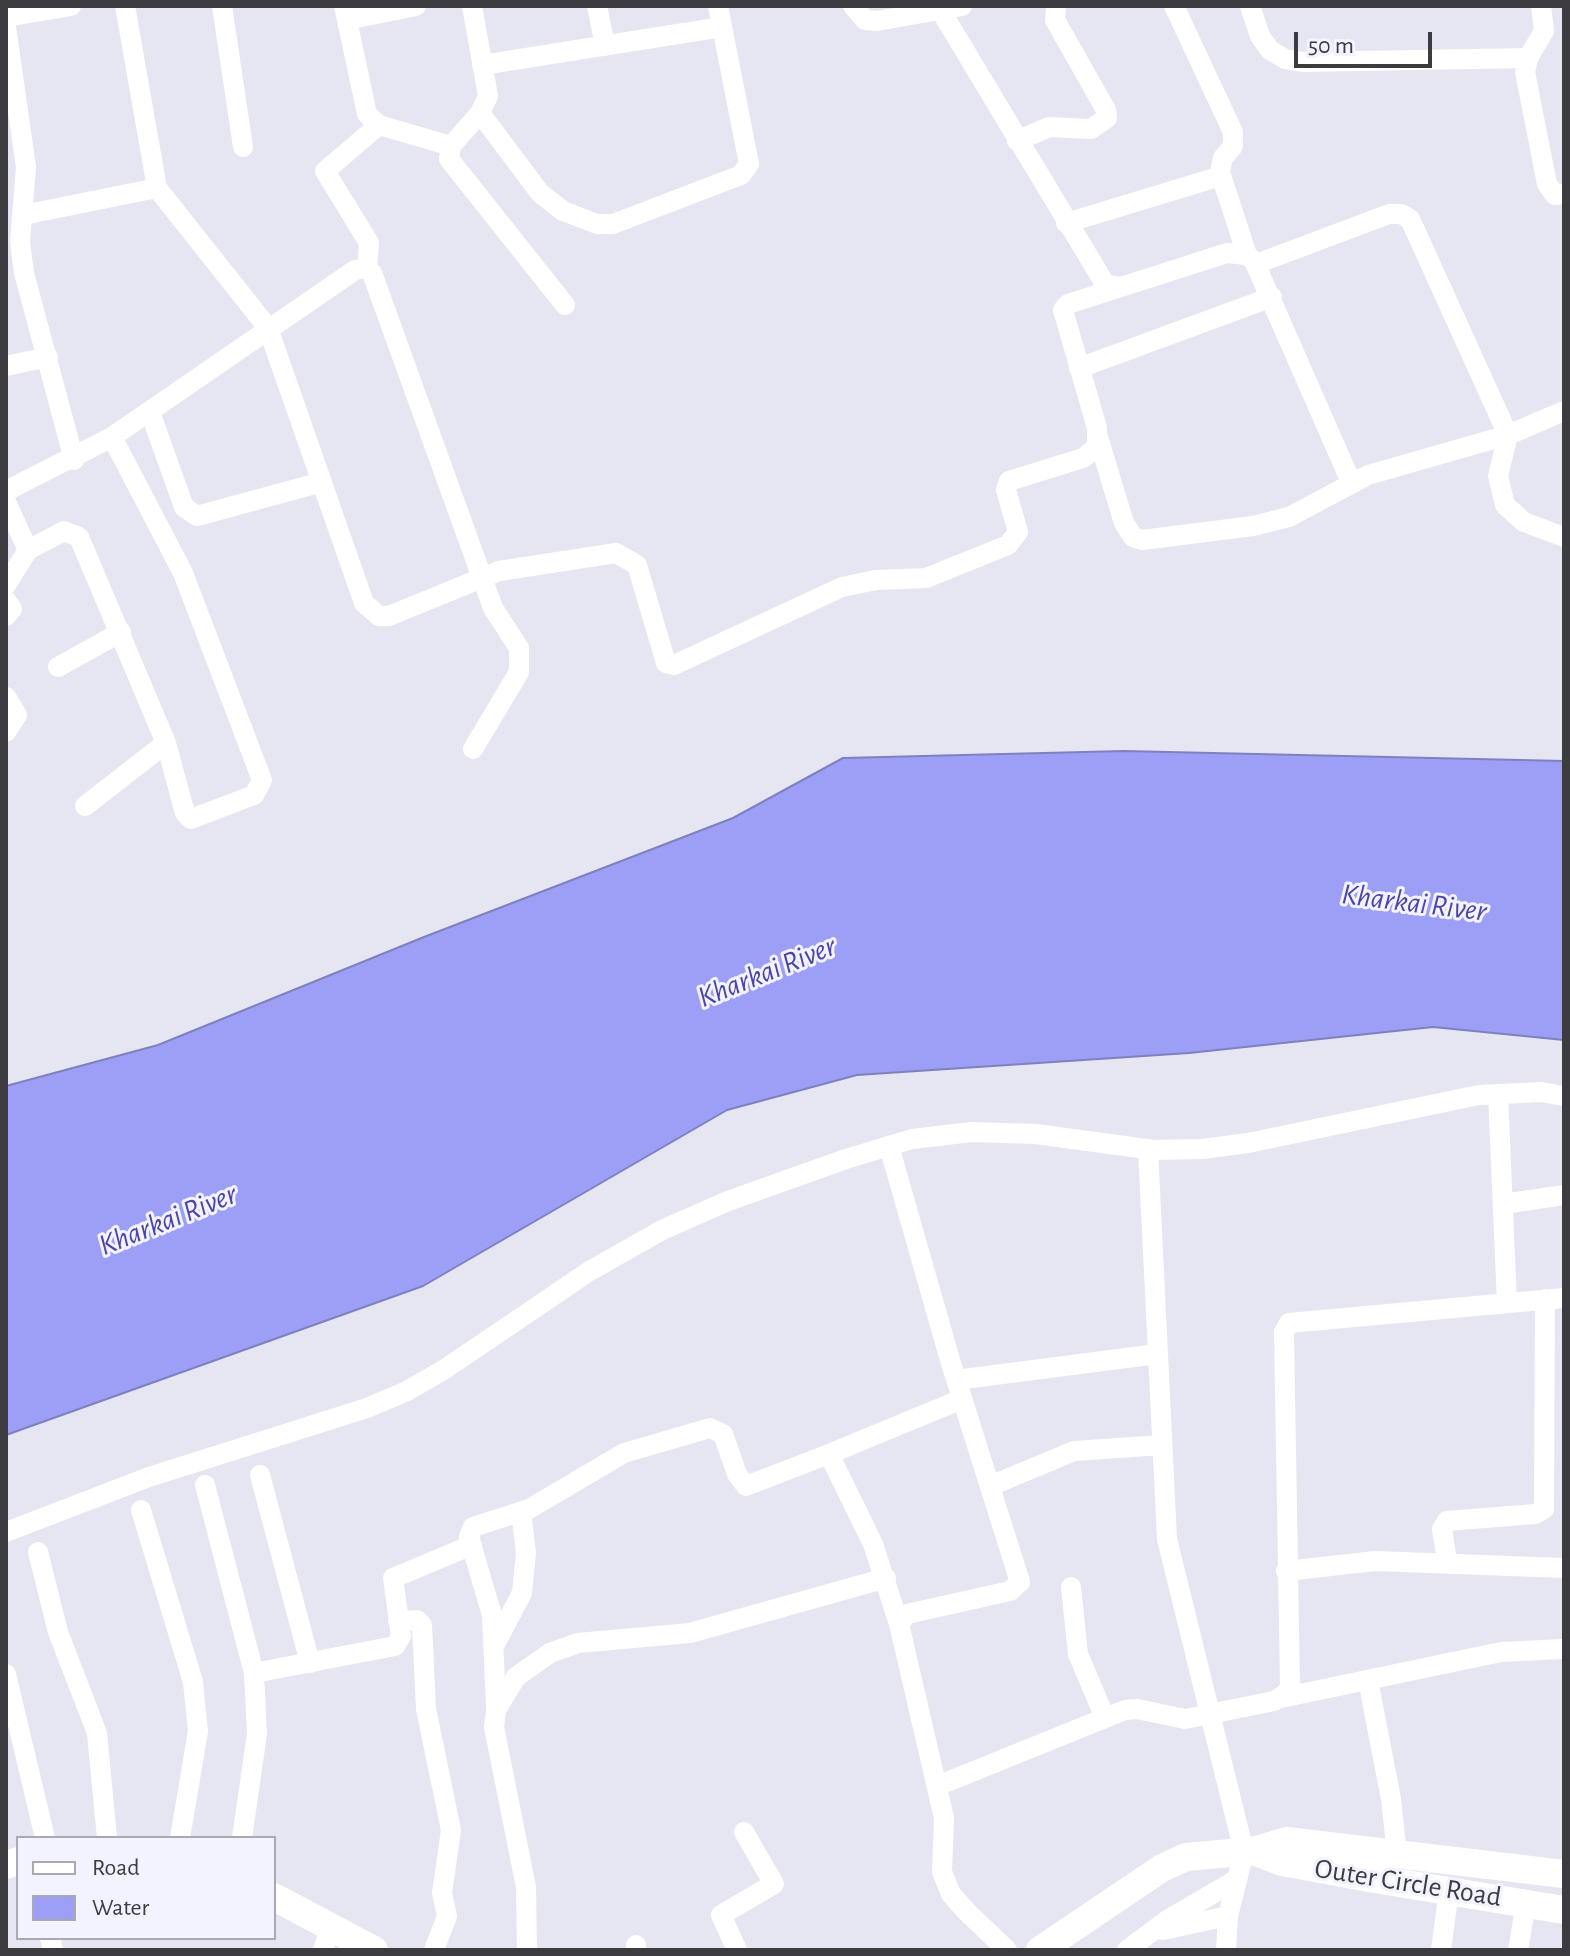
<!DOCTYPE html>
<html>
<head>
<meta charset="utf-8">
<style>
	body { margin:0 }
	#map { position:relative; width:1570px; height:1956px; overflow:hidden; background:#e5e6f1; font-family:"Alegreya Sans",sans-serif }
	canvas { display:block }
	.frame { position:absolute; inset:0; border:8px solid #3b3b40; pointer-events:none }
	.legend { position:absolute; left:16px; top:1836px; width:260px; height:104px; box-sizing:border-box; background:#f2f3ff; border:2px solid #a9a9b3; margin:0; padding:10px 14px; list-style:none; font-size:24px; color:#3b3b40 }
	.legend li { display:flex; align-items:center; gap:16px; height:40px }
	.legend b { width:40px; border:2px solid #a9a9b3 }
	.scale { position:absolute; left:1294px; top:32px; width:138px; height:36px; box-sizing:border-box; border:4px solid #3b3b40; border-top:0; padding-left:10px; font-size:24px; line-height:28px; white-space:nowrap; color:#3b3b40; -webkit-text-stroke:6px #f2f3ff; paint-order:stroke }
</style>
</head>
<body>
<div id="map">
<canvas width="1570" height="1956"></canvas>
<div class="frame"></div>
<ul class="legend">
<li><b style="height:10px;background:#fff"></b>Road</li>
<li><b style="height:22px;background:#9c9ff5"></b>Water</li>
</ul>
<div class="scale">50 m</div>
</div>
<script>
const ctx = document.querySelector('canvas').getContext('2d');
ctx.lineJoin = 'round';
function paint(path, color) {
  ctx.fillStyle = color;
  ctx.fill(path, 'evenodd');
}
function poly(rows) {
  const path = new Path2D();
  for (const r of rows) {
    path.moveTo(r[0], r[1]);
    for (let i = 2; i < r.length; i += 2) path.lineTo(r[i], r[i + 1]);
  }
  return path;
}
function trace(path, color, width, dash) {
  ctx.strokeStyle = color;
  ctx.lineWidth = width;
  ctx.lineCap = dash ? 'butt' : 'round';
  ctx.setLineDash(dash || []);
  ctx.stroke(path);
}
function drawText(font, color, halo, rows, align = 'center') {
  ctx.font = font + ' "Alegreya Sans",sans-serif';
  ctx.lineWidth = 6;
  ctx.setLineDash([]);
  ctx.textBaseline = 'middle';
  ctx.strokeStyle = halo;
  ctx.fillStyle = color;
  for (const [text, x, y, turn = 0] of rows) {
    ctx.save();
    ctx.translate(x, y);
    ctx.rotate((+turn || 0) * Math.PI / 180);
    ctx.textAlign = isNaN(turn) ? turn : align;
    if (halo) ctx.strokeText(text, 0, 0);
    ctx.fillText(text, 0, 0);
    ctx.restore();
  }
}
const water = poly([
	[1124,751,1564,761,1564,1040,1433,1027,1189,1053,857,1075,727,1110,423,1286,6,1435,6,1086,158,1045,424,937,733,818,843,758,1124,751]
]);
paint(water, '#9c9ff5');
trace(water, '#7f81bf', 2);
trace(poly([
	[125,6,157,188,268,328,364,603,379,616,389,616,499,571,616,553,637,565,666,663,674,665,842,587,876,580,926,578,1008,545,1018,532,1006,490,1009,481,1083,458,1097,447,1097,428,1063,310,1068,304,1121,287],
	[222,6,243,147],
	[344,6,367,114,379,125,451,146],
	[472,6,488,96,480,113,451,146,449,159,565,305],
	[597,6,605,46],
	[853,6,865,20,877,21,962,6],
	[1174,6,1233,132,1233,146,1223,158,1220,172,1247,255],
	[1250,6,1260,36,1270,50,1285,59,1302,62,1528,58],
	[1541,6,1544,31,1528,58,1525,72,1547,184,1555,195,1564,194],
	[941,11,1105,284,1121,287,1227,253,1247,255,1254,261,1351,482],
	[6,17,71,6],
	[347,20,416,6],
	[6,27,26,167,20,242,24,273,74,460],
	[482,65,722,27],
	[480,113,540,193,563,211,597,224,613,224,741,175,749,164,718,6],
	[1017,141,1049,127,1091,129,1107,118,1106,110,1055,20,1056,6],
	[23,215,157,188],
	[1066,223,1221,176],
	[1256,264,1389,214,1401,214,1410,219,1508,435,1498,476,1505,505,1524,522,1564,537],
	[367,268,369,243,325,171,379,125],
	[6,366,48,357],
	[1079,368,1272,297],
	[150,412,184,507,197,516,322,482],
	[1098,437,1124,523,1133,537,1142,540,1253,526,1289,517,1368,475,1508,435,1564,411],
	[6,491,112,437,355,270,367,268,372,273,493,608,519,648,519,672,473,749],
	[6,502,28,550,6,585],
	[28,550,64,531,79,537,166,743,185,813,191,819,254,795,262,780,183,573,112,437],
	[6,600,12,609,6,616],
	[58,667,121,632],
	[6,697,17,715,6,732],
	[85,806,166,743],
	[1498,1094,1507,1303],
	[889,1146,950,1360,1020,1582,1010,1591,907,1614,899,1624,944,1818,942,1872,951,1894,967,1912,1007,1950],
	[1148,1149,1167,1539,1244,1852,1228,1916,1226,1950],
	[1503,1204,1564,1195],
	[956,1380,1157,1354],
	[260,1475,310,1663],
	[205,1485,254,1673,257,1734,242,1838],
	[990,1486,1074,1451,1162,1445],
	[141,1510,193,1682,198,1731,180,1838],
	[6,1532,149,1477,367,1408,407,1391,445,1369,588,1272,662,1230,728,1201,846,1159,912,1139,972,1132,1036,1134,1154,1150,1202,1149,1248,1143,1479,1095,1541,1092,1564,1096],
	[38,1552,58,1632,97,1733,107,1838],
	[1447,1561,1442,1529,1447,1521,1535,1514,1544,1509,1545,1299],
	[1286,1571,1375,1561,1564,1568],
	[1071,1587,1078,1654,1105,1718],
	[398,1621,417,1620,422,1625,426,1709,451,1830,442,1893,447,1916,434,1950],
	[899,1624,873,1544,829,1454,962,1399],
	[494,1646,522,1593,526,1553,521,1512],
	[254,1673,395,1646,401,1636,393,1578,472,1545],
	[6,1674,45,1838],
	[1368,1680,1391,1799,1397,1854],
	[1281,1698,1501,1652,1564,1649],
	[496,1706,492,1615,469,1537,473,1527,529,1509,624,1453,710,1428,723,1434,737,1474,746,1486,829,1454],
	[937,1786,1125,1710,1137,1709,1185,1719,1274,1701,1287,1693,1290,1685,1284,1332,1289,1323,1564,1298],
	[1163,1930,1228,1916],
	[50,1938,53,1950],
	[323,1950,331,1926],
	[527,1950,526,1887,494,1727,496,1710,516,1677,550,1653,578,1643,690,1633,886,1578],
	[636,1950,636,1945],
	[737,1950,721,1915,774,1884,744,1832],
	[1127,1950,1166,1921,1236,1880],
	[1441,1950,1449,1890],
	[1518,1950,1526,1903]
]), '#fff', 20);
trace(poly([
	[1253,1851,1282,1862,1375,1879,1564,1910],
	[6,1865,18,1861],
	[274,1897,374,1950],
	[1040,1950,1162,1868,1186,1857,1253,1851,1287,1841,1564,1874]
]), '#fff', 28);
drawText('28px', '#3b3b40', '#f2f3ff', [
	["Outer Circle Road",1408,1883,9]
]);
drawText('italic 30px', '#4c45a9', '#f2f3ff', [
	["Kharkai River",1414,903,7],
	["Kharkai River",767,972,-22],
	["Kharkai River",168,1220,-22]
]);
</script>
</body>
</html>
